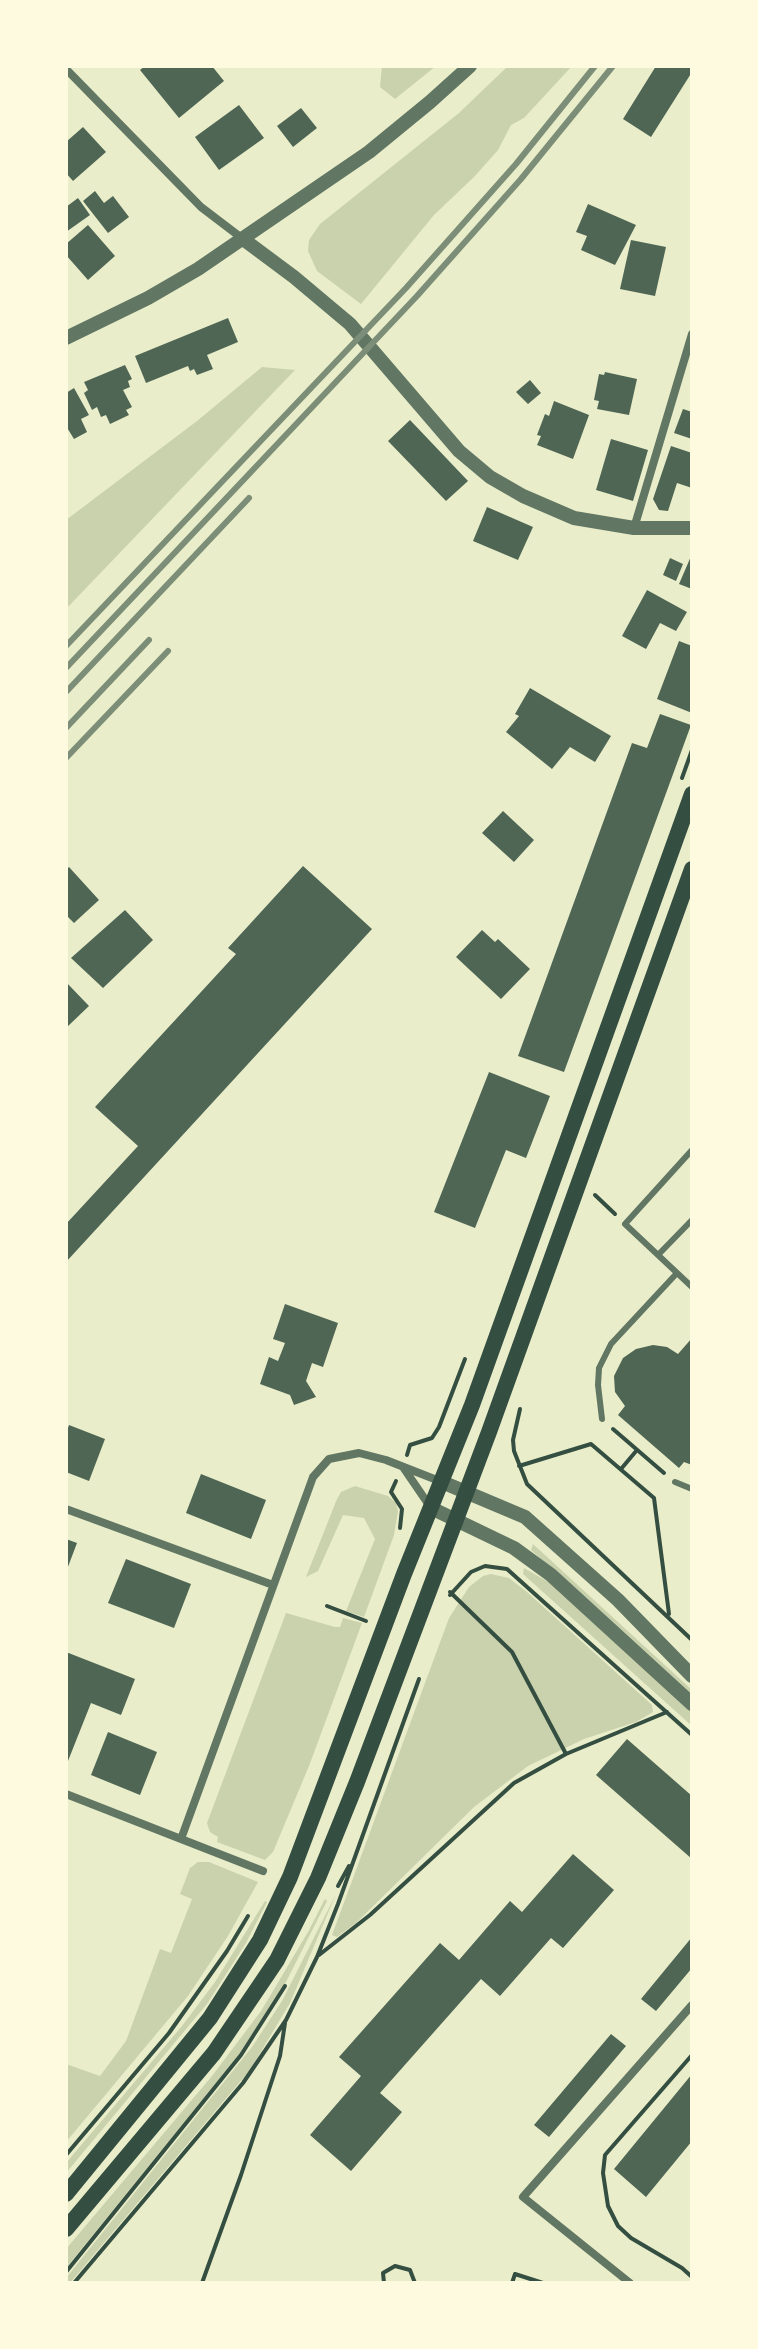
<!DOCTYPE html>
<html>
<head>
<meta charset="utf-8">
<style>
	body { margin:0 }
	#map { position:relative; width:758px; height:2349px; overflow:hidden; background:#e9edc9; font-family:"Space Grotesk",sans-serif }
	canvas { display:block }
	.frame { position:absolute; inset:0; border:68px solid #fefae0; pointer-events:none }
</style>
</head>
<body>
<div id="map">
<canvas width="758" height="2349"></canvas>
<div class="frame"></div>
</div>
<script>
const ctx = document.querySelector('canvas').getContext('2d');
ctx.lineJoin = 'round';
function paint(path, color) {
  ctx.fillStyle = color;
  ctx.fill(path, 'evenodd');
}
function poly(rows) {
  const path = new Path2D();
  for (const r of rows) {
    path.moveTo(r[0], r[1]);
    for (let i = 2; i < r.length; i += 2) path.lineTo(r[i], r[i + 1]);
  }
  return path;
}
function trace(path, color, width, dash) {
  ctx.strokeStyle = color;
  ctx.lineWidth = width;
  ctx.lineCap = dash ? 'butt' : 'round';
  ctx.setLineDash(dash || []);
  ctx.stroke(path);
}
paint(poly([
	[382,66,436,66,395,99,380,87],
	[508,66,572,66,524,118,511,125,498,150,475,176,434,215,361,304,317,271,308,251,309,240,320,224,459,113],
	[262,367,295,370,66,609,66,520,197,421],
	[355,1486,388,1496,396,1503,398,1511,394,1535,364,1617,346,1611,375,1539,364,1518,343,1515,318,1571,306,1577,337,1499,341,1492],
	[533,1544,692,1690,692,1696,531,1550],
	[524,1568,550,1583,575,1604,692,1712,692,1726,523,1574],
	[491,1574,509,1578,527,1592,652,1705,653,1712,636,1722,584,1739,528,1766,474,1807,356,1923,337,1937,332,1935,449,1618,469,1587,483,1576],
	[286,1613,335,1627,340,1627,343,1618,362,1623,309,1766,273,1852,265,1860,217,1842,218,1837,210,1832,207,1823],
	[198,1862,209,1862,258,1882,228,1936,188,1996,66,2142,66,2064,100,2076,126,2041,160,1949,171,1953,192,1899,180,1894,190,1868],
	[336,1894,290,2003,250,2070,70,2283,66,2283,66,2278,252,2047,282,2001],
	[325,1899,327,1901,285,1984,238,2056,66,2268,66,2249,212,2076,261,2011,308,1932],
	[265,1901,267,1902,246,1943,207,2004,66,2173,66,2163,182,2026,215,1982]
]), '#cad2ad');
paint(poly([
	[145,66,212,66,224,81,179,118,140,70],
	[656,66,692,66,692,72,651,137,623,119],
	[239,105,264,138,219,170,195,137],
	[301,108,317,128,293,147,277,126],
	[83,127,106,152,73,181,66,173,66,142],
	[95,191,104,203,113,196,129,217,108,233,83,201],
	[78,198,90,215,66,232,66,207],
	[588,204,636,225,615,265,581,250,587,236,576,232],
	[88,225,115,256,88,280,66,255,66,244],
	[631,240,666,247,655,296,620,289],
	[228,318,238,342,207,355,213,369,197,375,194,369,190,371,188,366,146,383,135,356],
	[125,365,132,379,128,381,130,387,123,390,132,407,126,410,129,415,110,424,106,415,101,417,97,407,92,410,84,393,88,390,84,382],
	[605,372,637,379,629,415,597,409,599,401,594,400,599,374,604,375],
	[530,380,541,393,528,404,516,392],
	[74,388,89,415,81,419,87,432,74,439,66,426,66,393],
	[554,401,589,415,573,459,537,445,541,436,537,435,545,414,549,416],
	[683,409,692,412,692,439,674,433],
	[410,420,468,481,446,501,388,441],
	[611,439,648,450,633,501,596,490],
	[671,446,692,453,692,488,677,483,668,511,659,510,653,499],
	[487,507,533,527,518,560,473,541],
	[692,554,692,589,679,584],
	[670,558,683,564,676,581,663,575],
	[647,590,687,612,676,631,660,623,646,649,622,636],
	[679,641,692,646,692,713,657,699],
	[530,688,611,736,595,762,570,747,552,769,506,732,519,716,515,714],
	[660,714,691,725,564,1072,518,1056,632,743,647,748],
	[503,811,534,840,514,862,482,833],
	[303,866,372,929,66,1262,66,1224,138,1146,95,1107,236,954,228,948],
	[69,867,99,900,74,923,66,915,66,870],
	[125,910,153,940,103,988,71,958],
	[482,930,495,942,498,939,530,969,501,999,456,957],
	[66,982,89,1006,66,1028],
	[489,1072,550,1096,526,1158,506,1150,475,1228,434,1212],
	[285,1304,338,1323,323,1367,312,1363,306,1381,316,1397,294,1405,290,1395,260,1384,269,1357,278,1361,285,1343,273,1339],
	[692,1338,692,1465,684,1462,679,1468,618,1415,625,1406,615,1392,614,1376,623,1358,636,1349,653,1345,667,1347,678,1354],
	[69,1425,105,1439,89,1481,66,1472,66,1433],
	[201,1474,266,1500,251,1539,186,1513],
	[66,1539,77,1543,66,1572],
	[126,1559,191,1584,174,1628,108,1603],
	[66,1652,135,1679,121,1715,91,1703,66,1766],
	[108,1732,157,1752,140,1795,91,1775],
	[627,1739,692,1796,692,1859,596,1775],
	[573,1854,614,1890,563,1948,551,1938,500,1996,481,1979,380,2093,402,2112,351,2171,310,2135,361,2076,339,2057,440,1943,459,1960,510,1901,522,1912],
	[692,1937,692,1968,656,2011,641,1999],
	[611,2034,626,2046,549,2137,534,2125],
	[692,2074,692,2141,646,2197,614,2169]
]), '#4f6655');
trace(poly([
	[682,778,692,750],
	[595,1195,615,1214],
	[520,1409,513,1440,514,1451,527,1484,692,1640],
	[613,1429,664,1473],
	[407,1455,410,1445,432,1438,439,1427,465,1359],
	[519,1466,591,1444,654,1498,669,1614],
	[621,1469,637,1450],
	[396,1481,391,1492,402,1509,400,1528],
	[450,1592,512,1652,566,1754],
	[450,1595,471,1572,485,1566,507,1569,692,1735],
	[327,1606,366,1621],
	[338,1886,349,1866],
	[319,1955,370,1915,514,1783,566,1754,667,1712],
	[692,2055,605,2155,603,2173,608,2206,618,2226,631,2238,682,2268,692,2277],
	[66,2155,169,2033,227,1951,248,1916],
	[66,2272,241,2055,285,1986],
	[74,2283,243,2083,286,2020,317,1957,338,1904,419,1679],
	[202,2283,241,2175,280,2056,285,2023],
	[384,2283,383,2273,395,2266,410,2270,415,2283],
	[512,2283,515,2274,543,2283]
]), '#344e41', 4);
trace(poly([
	[692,1150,625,1224,692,1287],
	[658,1255,692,1220],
	[602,1419,598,1385,599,1368,611,1344,677,1273],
	[675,1482,692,1489]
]), '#617663', 6);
trace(poly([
	[66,69,201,207,243,239],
	[634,528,692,334],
	[403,1467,431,1508],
	[66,1509,273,1585],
	[66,1794,181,1839,313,1477,329,1459,359,1453,386,1460,442,1482],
	[181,1839,263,1871],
	[630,2283,523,2197,692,2005]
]), '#617663', 8);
trace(poly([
	[243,239,294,277,350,324,459,451,490,477,523,496,574,518,634,528,692,528],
	[66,338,148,298,198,269,369,152,430,102,470,66],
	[442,1482,525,1517,618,1600,692,1676],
	[431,1508,514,1548,551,1575,692,1704]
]), '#617663', 14);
trace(poly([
	[66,2194,210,2018,260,1940,290,1877,404,1574,472,1405,692,794],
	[66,2229,214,2053,277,1960,318,1878,357,1782,489,1432,692,869]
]), '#344e41', 16);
trace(poly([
	[66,646,406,288,516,164,595,66],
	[66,668,417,296,521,179,613,66],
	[66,692,249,498],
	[66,728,149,640],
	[66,758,168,651]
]), '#7c8e77', 6);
</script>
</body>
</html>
